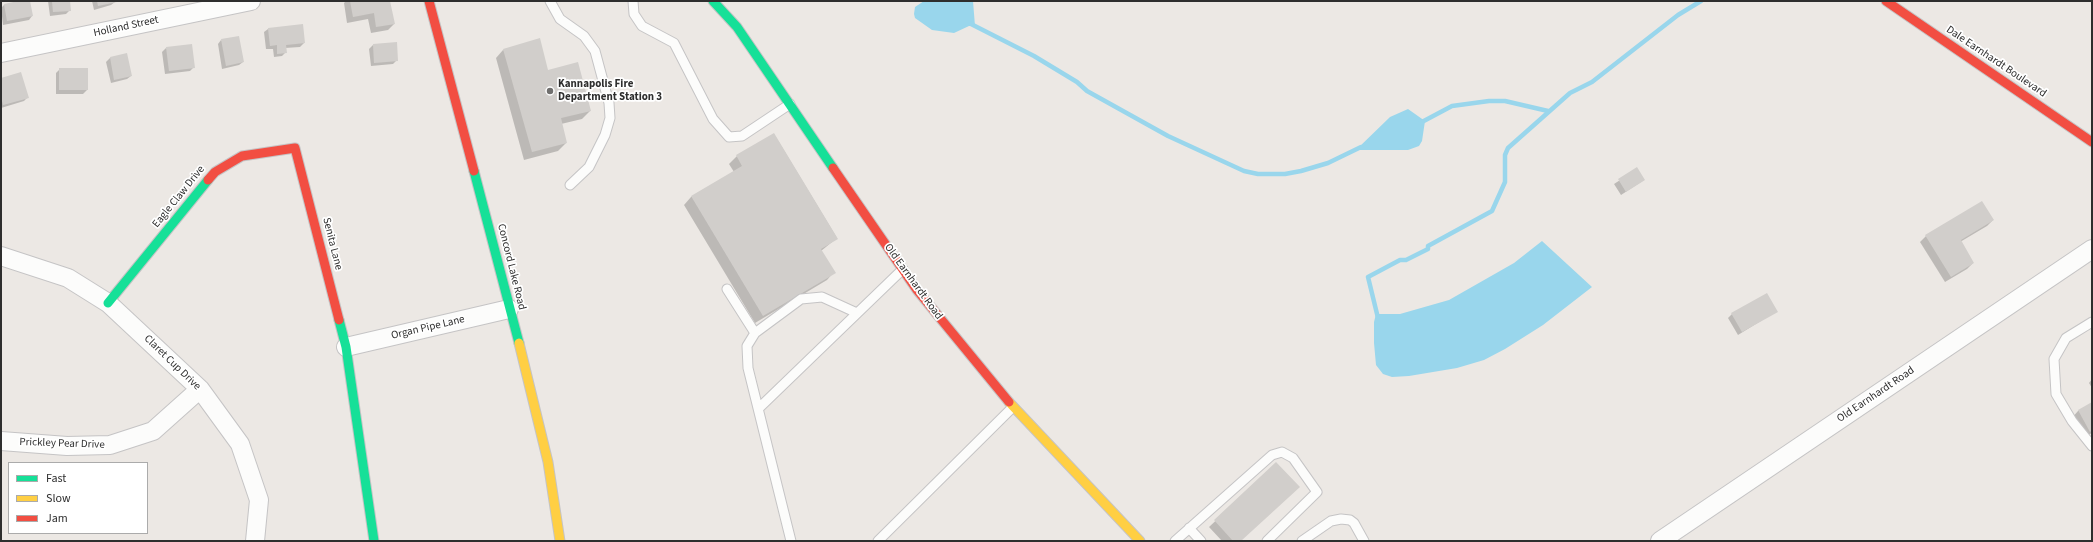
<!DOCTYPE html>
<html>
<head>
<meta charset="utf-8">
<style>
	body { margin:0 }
	#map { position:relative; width:2093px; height:542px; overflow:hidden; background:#ece8e4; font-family:"Source Sans 3",sans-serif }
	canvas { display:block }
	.frame { position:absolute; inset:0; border:2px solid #2e2e2e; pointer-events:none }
	.legend { position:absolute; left:8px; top:462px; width:140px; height:72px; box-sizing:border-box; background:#fff; border:1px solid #ababab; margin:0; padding:5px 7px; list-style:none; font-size:12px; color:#2e2e2e }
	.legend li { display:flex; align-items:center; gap:8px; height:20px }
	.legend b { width:20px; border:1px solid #ababab }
</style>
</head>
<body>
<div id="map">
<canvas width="2093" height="542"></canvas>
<div class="frame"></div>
<ul class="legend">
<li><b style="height:5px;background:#16e098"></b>Fast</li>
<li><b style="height:5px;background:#ffcf43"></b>Slow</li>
<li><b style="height:5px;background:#f24e42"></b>Jam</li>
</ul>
</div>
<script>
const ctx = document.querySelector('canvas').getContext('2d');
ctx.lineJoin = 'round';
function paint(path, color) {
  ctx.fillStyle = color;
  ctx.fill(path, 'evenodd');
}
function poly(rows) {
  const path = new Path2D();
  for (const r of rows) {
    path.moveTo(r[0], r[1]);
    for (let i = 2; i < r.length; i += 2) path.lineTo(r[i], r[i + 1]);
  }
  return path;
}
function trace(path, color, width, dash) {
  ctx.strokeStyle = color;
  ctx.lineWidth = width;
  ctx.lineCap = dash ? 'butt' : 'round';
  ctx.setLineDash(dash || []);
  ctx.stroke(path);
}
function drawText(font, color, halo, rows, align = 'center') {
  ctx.font = font + ' "Source Sans 3",sans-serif';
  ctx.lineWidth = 3.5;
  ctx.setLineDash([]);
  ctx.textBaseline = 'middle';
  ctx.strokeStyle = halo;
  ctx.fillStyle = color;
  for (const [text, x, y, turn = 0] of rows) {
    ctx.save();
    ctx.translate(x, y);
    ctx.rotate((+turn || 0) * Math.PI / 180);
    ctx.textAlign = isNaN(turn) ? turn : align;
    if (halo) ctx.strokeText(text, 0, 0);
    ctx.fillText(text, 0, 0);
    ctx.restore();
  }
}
paint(poly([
	[924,1,973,1,975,26,969,26,954,33,932,30,915,18,914,14,915,7],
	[1408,109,1425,121,1422,141,1419,146,1408,150,1356,150,1390,117],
	[1542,241,1592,287,1543,325,1505,349,1484,360,1457,368,1409,376,1392,377,1383,374,1376,365,1374,343,1374,322,1376,314,1400,314,1449,300,1514,263]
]), '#99d6ec');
paint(poly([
	[24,1,29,1,32,16,29,20,3,25,1,8,4,5],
	[48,1,69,1,70,10,66,14,50,16],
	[92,1,115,1,115,2,111,5,94,10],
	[346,1,389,1,394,24,388,30,371,33,368,19,347,23,344,3],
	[268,29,304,43,300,47,285,48,286,52,282,56,274,57,273,49,266,49,264,32],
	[221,40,243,62,239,65,222,69,218,44],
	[373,45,397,60,393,64,371,66,369,49],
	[166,48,194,67,190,71,165,74,162,52],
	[503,50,547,71,590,111,582,119,561,124,566,143,558,151,524,160,496,58],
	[126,55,131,76,127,79,111,83,106,62,110,58],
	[60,69,87,90,83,94,56,94,56,73],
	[1,79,28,97,24,101,1,108],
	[774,134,837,238,821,251,834,272,827,280,755,323,684,205,691,197,734,172,729,164,737,156],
	[1637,169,1644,180,1621,195,1614,184],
	[1993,220,1987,226,1960,242,1973,263,1967,269,1945,282,1920,242,1926,236],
	[1777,311,1738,335,1728,318,1732,314],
	[2092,379,2092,388,2089,383],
	[2092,403,2092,433,2082,438,2071,419,2078,411],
	[1276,464,1240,541,1222,541,1209,527]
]), '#0003');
trace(poly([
	[971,24,1034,56,1077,82,1087,91,1168,136,1244,171,1258,174,1285,174,1301,171,1328,163,1361,147],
	[1420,123,1452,106,1489,101,1505,101,1548,111],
	[1378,318,1368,277,1400,260,1406,260,1428,249,1428,246,1492,211,1505,182,1505,155,1508,148,1570,93,1592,82,1678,15,1701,1]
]), '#99d6ec', 4.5);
paint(poly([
	[18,1,30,1,33,16,7,21,4,4],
	[52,1,70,1,71,11,53,12],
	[97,1,117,1,117,2,98,6],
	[350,1,390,1,395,24,376,27,374,13,353,17],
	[303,24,305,43,286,45,287,53,277,54,277,45,270,46,268,28],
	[239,36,244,62,226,66,221,39],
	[540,38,548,70,578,62,591,111,561,118,567,143,532,152,503,49],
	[397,42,398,61,374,63,373,44],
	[192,44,195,68,169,71,166,47],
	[127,53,132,76,114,80,110,57],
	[59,68,88,68,88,90,59,90],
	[21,72,29,98,3,105,1,97,1,78],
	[774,133,838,239,821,249,836,273,763,316,691,196,742,166,736,155],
	[1637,167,1645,180,1626,192,1618,179],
	[1982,201,1994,220,1961,240,1974,263,1951,277,1925,235],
	[1767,293,1778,312,1742,332,1731,313],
	[2092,402,2092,430,2090,432,2078,410],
	[1276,462,1300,487,1241,541,1233,541,1214,520]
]), '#d1cecb');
const lane = poly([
	[550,1,560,19,584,36,595,51,609,103,610,118,605,135,589,167,570,185],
	[633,1,634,14,642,26,674,43,713,119,729,137,742,136,790,104],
	[727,289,755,333],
	[2092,322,2066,338,2054,359,2056,394,2072,421,2092,446],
	[759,408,903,269],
	[1189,528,1201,541],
	[791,541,748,368,747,346,755,333,801,299,822,297,857,313],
	[878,541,1013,407],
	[1175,541,1272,455,1282,452,1293,458,1317,492,1267,541],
	[1302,541,1331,521,1341,519,1350,520,1354,523,1364,541]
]);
const street = poly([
	[1,53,251,1],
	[1,256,68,278,108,303,200,389,240,444,259,500,255,541],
	[346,347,509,309],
	[1,441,67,446,110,445,153,431,200,389],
	[1660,541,2092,249]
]);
const fast = poly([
	[713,1,737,27,833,168],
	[474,171,519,343],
	[108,303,208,180],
	[339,320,346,347,374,541]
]);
const slow = poly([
	[519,343,548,462,560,541],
	[1009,402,1140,541]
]);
const jam = poly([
	[429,1,474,171],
	[1886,1,2092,142],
	[833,168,917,290,1009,402],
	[208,180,215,172,242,156,295,148,339,320]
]);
trace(lane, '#c5c4c5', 11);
trace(street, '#c5c4c5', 20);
trace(fast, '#c5c4c5', 11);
trace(slow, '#c5c4c5', 11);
trace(jam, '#c5c4c5', 11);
trace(lane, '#fcfcfb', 9);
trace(street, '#fcfcfb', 18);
trace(fast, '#16e098', 9);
trace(slow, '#ffcf43', 9);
trace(jam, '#f24e42', 9);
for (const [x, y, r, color] of [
	[550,91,4,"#706f6e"]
]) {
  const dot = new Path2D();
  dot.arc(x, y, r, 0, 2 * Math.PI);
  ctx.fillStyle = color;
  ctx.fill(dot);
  trace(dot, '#fff', 1.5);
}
drawText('11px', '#2e2e2e', '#fff', [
	["Holland Street",126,27,-12],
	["Dale Earnhardt Boulevard",1996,62,34],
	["Eagle Claw Drive",179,197,-51],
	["Senita Lane",332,244,76],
	["Concord Lake Road",511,267,76],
	["Old Earnhardt Road",913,282,54],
	["Organ Pipe Lane",428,328,-13],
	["Claret Cup Drive",172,363,44],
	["Old Earnhardt Road",1876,395,-34],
	["Prickley Pear Drive",62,444,2]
]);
drawText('bold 11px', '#2e2e2e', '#fff', [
	["Kannapolis Fire",558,85],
	["Department Station 3",558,98]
], 'left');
</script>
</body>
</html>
